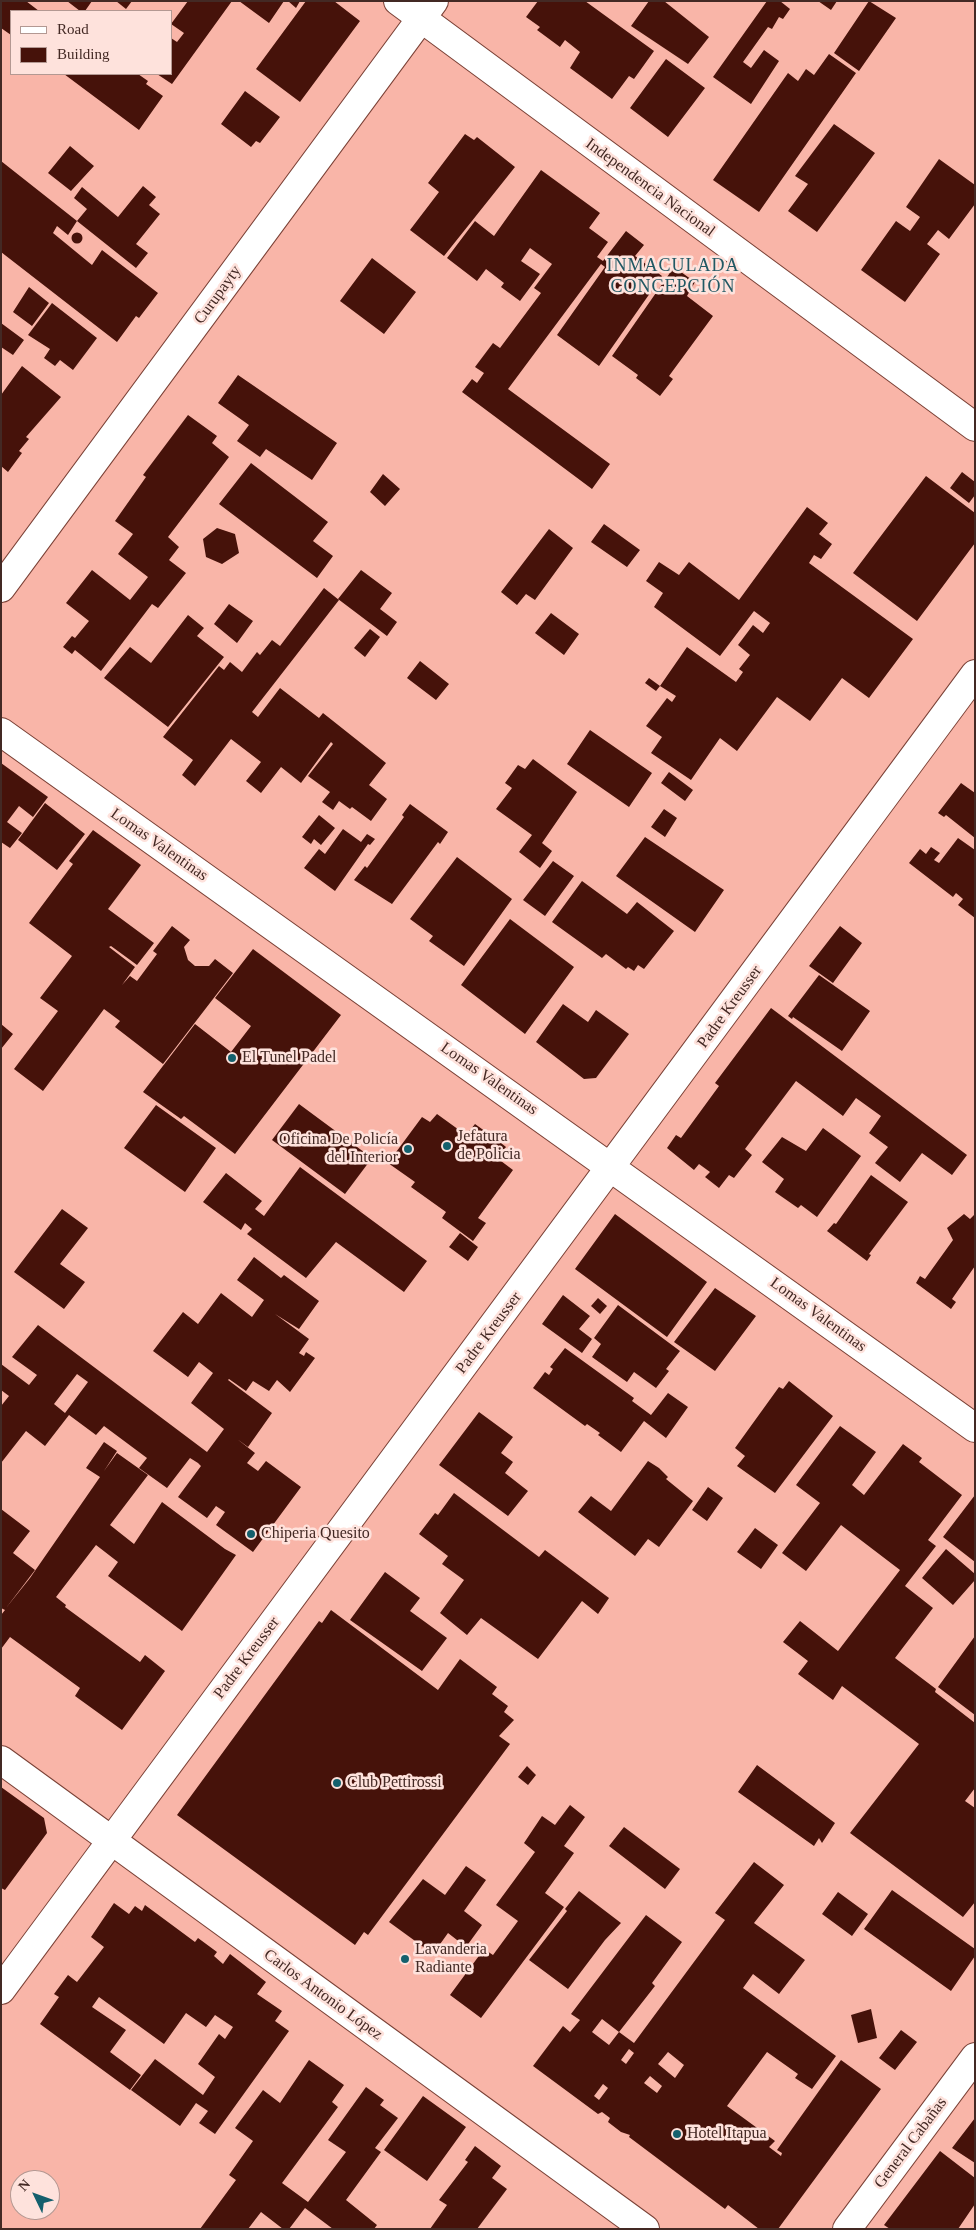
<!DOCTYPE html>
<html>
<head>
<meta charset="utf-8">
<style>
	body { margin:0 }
	#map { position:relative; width:976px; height:2230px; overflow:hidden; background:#f9b5a8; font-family:"Times New Roman",serif }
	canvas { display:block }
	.frame { position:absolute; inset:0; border:2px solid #432924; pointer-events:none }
	.legend { position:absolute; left:10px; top:10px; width:162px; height:65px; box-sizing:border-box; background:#fee2dc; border:1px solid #b39892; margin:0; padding:6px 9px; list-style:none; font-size:15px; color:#432924 }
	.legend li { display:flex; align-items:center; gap:10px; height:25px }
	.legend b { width:25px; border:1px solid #b39892 }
	.north { position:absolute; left:10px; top:2170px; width:50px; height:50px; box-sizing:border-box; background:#fee2dc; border:1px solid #b39892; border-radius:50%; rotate:312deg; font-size:14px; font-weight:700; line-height:20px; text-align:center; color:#432924 }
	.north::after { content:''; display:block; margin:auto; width:18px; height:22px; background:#14606d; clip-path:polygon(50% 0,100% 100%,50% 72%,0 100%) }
</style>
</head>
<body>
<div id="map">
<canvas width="976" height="2230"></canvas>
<div class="frame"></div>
<ul class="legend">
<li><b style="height:6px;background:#fff"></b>Road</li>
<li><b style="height:14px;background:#46120a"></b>Building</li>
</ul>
<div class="north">N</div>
</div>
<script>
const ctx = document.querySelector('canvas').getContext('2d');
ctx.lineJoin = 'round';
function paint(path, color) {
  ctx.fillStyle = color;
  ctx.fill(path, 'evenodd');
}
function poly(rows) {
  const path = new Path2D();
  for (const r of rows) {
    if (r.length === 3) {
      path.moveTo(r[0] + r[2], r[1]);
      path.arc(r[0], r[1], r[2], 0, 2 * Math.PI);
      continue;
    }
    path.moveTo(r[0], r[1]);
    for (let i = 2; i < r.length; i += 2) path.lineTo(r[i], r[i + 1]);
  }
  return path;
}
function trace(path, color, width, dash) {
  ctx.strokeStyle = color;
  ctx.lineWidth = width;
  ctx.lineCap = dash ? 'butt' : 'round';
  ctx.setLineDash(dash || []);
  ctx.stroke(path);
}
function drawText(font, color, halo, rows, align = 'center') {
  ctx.font = font + ' "Times New Roman",serif';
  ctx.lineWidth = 5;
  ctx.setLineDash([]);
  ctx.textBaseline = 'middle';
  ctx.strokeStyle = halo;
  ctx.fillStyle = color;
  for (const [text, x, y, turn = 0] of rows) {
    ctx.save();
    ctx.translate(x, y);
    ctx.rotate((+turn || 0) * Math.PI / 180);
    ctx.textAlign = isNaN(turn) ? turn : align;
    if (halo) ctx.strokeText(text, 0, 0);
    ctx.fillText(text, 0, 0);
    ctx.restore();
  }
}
paint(poly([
	[1,1,26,1,39,11,11,11,11,35,1,28],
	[67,1,92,1,85,11,80,11],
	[116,1,132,1,126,9],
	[188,1,232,1,172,84,157,74,171,74,171,38,177,42,184,33,171,24],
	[239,1,284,1,269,23],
	[288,1,300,1,296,8],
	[306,1,334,1,360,21,300,102,256,69],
	[538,1,585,1,654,51,634,79,629,76,612,99,570,68,580,52,565,40,560,47,537,30,540,27,526,17],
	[649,1,664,1,709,37,688,64,631,26],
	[767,1,780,1,790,9,783,19,779,17,772,29,768,27,743,62,751,68,764,50,779,61,751,104,713,77],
	[818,1,837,1,831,10],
	[869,1,896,18,859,71,834,53],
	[829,54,856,73,759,212,713,180,788,73,798,81,806,69,814,75],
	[666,59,705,88,668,137,630,108],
	[64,74,138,74,148,81,146,84,163,96,139,130],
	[245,91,280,117,260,143,256,141,251,147,221,124],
	[834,124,875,153,817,232,788,211,808,184,795,176],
	[465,134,474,140,477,137,515,167,444,256,410,230,439,192,428,183],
	[70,146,94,166,71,191,48,173],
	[939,159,975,185,975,204,949,239,938,230,927,244,940,254,905,302,861,270,896,221,910,231,920,217,906,207],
	[1,161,77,221,68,235,57,226,53,233,92,265,102,250,158,293,139,318,136,316,117,342,1,252],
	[541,170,600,213,589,228,608,242,597,257,603,261,626,231,644,245,635,256,662,276,599,366,557,335,605,267,601,264,508,389,610,464,592,489,462,392,472,379,477,383,484,373,475,367,493,343,500,348,541,293,534,288,552,264,530,248,521,261,540,274,520,301,501,287,504,283,486,269,477,281,447,258,475,221,494,236],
	[143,186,156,197,149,205,160,214,136,244,148,253,136,268,77,221,87,209,74,198,82,187,118,217],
	[77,238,5.5],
	[372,258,416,292,384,334,340,301],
	[674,267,695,282,687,296,713,316,669,376,673,379,660,396,636,378,638,375,612,356],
	[29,287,49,303,32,326,13,312],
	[52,303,97,338,73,370,60,360,55,366,44,358,50,349,28,335],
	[1,323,24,340,13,355,1,347],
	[22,366,61,397,26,437,29,439,19,451,22,453,8,472,1,466,1,395],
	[238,375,337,443,312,480,266,449,260,457,237,441,249,425,218,403],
	[188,415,217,436,212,443,229,457,168,537,179,547,169,560,186,573,158,608,152,604,101,671,75,650,72,654,63,647,72,636,75,638,89,621,66,603,92,570,130,600,148,577,118,554,133,534,115,521,146,477,143,475],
	[251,463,328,522,313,541,333,556,317,578,219,504],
	[962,472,975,482,975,495,969,503,950,488],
	[383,474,400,489,385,506,370,492],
	[926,476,975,513,975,543,917,621,853,573],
	[807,507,828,523,819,534,832,544,821,559,814,555,809,563,913,639,869,698,842,678,810,721,777,697,737,751,720,738,691,780,651,753,662,737,646,726,667,698,672,702,676,696,660,686,687,647,736,682,743,672,739,669,750,655,738,645,753,625,763,633,770,623,754,611,720,656,654,607,663,593,646,581,659,562,679,575,689,562,739,600],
	[604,524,640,550,627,567,591,542],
	[217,528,235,534,239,553,222,564,206,557,203,539],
	[549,529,573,548,535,600,526,594,517,605,501,592],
	[361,570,392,593,380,609,397,622,387,636,338,599],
	[324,588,339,600,252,712,258,717,280,688,319,718,323,713,386,763,369,785,387,799,371,821,352,807,350,809,339,801,333,810,322,802,330,792,308,776,333,744,331,742,301,783,281,767,261,793,246,781,261,762,231,739,195,786,182,775,193,760,163,737,219,666,224,670,230,662,242,672,257,652,260,655,272,640,280,646],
	[229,604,253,621,237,643,214,624],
	[551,613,579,634,564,655,535,633],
	[188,615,204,628,197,636,224,657,168,727,104,678,130,647,151,663],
	[370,629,380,637,365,657,354,648],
	[420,661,449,684,436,700,407,678],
	[649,678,660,686,656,691,645,683],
	[590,730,652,773,629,807,567,764],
	[533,759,577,792,542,843,552,851,540,868,519,852,532,835,496,809,512,788,505,783,518,765,525,769],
	[1,763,48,797,33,817,19,806,7,822,22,833,10,848,1,842],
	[669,772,693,790,685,801,661,783],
	[961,783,975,793,975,838,946,815,944,817,938,813],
	[45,803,85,834,57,870,18,840],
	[410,804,448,832,440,844,438,842,392,904,354,880,365,866,367,868,404,817,402,815],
	[664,809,677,818,665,837,651,827],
	[319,815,335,828,321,845,314,839,311,844,302,837],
	[343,829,361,842,367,834,375,839,370,845,368,844,335,891,304,868,319,849,325,854],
	[93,830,141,865,108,909,154,943,137,965,111,946,109,947,135,967,122,985,130,976,137,981,157,954,153,951,172,926,190,940,184,947,188,960,195,966,209,966,215,959,233,973,163,1064,115,1027,120,1021,104,1009,43,1091,14,1069,58,1011,40,998,72,956,29,923,73,864,69,861],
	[645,837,724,890,695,932,616,876],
	[958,838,975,850,975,918,958,905,963,899,956,893,953,897,909,863,920,849,926,854,931,847,940,853,934,860,939,863],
	[457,857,512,899,464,966,429,941,433,936,410,919],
	[553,861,574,876,545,916,523,900],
	[582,881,627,914,637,902,674,931,644,969,638,965,634,971,628,967,626,969,606,954,602,958,552,922],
	[510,919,574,967,525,1034,461,985],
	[840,926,862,943,833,983,809,966],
	[253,949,341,1015,235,1154,184,1116,181,1119,143,1092,195,1024,231,1052,251,1026,215,998],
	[819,975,870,1011,842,1051,793,1017,792,1019,788,1016],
	[563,1004,588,1022,596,1010,629,1034,596,1078,584,1079,536,1042],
	[771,1008,967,1155,952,1175,922,1153,900,1182,875,1163,888,1147,869,1133,881,1116,856,1098,843,1116,796,1081,745,1149,752,1155,734,1178,729,1175,719,1188,705,1177,710,1172,699,1164,694,1170,667,1148,676,1135,681,1138,719,1086,715,1083],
	[1,1024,13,1034,1,1049],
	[299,1104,372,1158,345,1194,272,1140],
	[156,1105,216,1148,185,1192,124,1148],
	[437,1114,466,1135,475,1124,496,1139,506,1147,497,1158,513,1170,478,1218,486,1223,473,1241,442,1218,446,1212,411,1187,415,1182,388,1163,422,1117,430,1122],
	[823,1128,861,1156,817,1217,801,1205,798,1208,775,1192,784,1179,762,1162,782,1137,806,1151],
	[300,1167,427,1261,404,1292,336,1242,306,1278,247,1234,252,1229,245,1223,241,1230,203,1202,226,1173,262,1201,255,1209,264,1216],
	[871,1175,908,1202,869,1254,871,1255,867,1261,827,1231,834,1223,836,1224],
	[62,1209,88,1228,60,1264,85,1282,64,1309,14,1272],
	[615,1214,707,1282,667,1337,575,1269],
	[964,1214,970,1219,975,1214,975,1266,952,1299,956,1302,951,1309,916,1283,920,1276,925,1279,953,1240,947,1228],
	[460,1233,478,1247,468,1261,449,1247],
	[254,1257,281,1278,284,1275,319,1301,299,1329,275,1314,309,1339,299,1353,304,1356,306,1352,315,1358,290,1392,277,1380,269,1391,253,1381,246,1391,229,1379,228,1380,272,1413,248,1447,237,1439,255,1453,247,1463,258,1471,266,1461,301,1487,253,1552,216,1525,225,1512,216,1506,207,1518,178,1497,201,1466,198,1463,190,1458,167,1488,139,1468,147,1458,104,1426,96,1435,69,1415,45,1446,26,1431,1,1463,1,1406,9,1396,1,1390,1,1364,29,1385,37,1375,12,1357,38,1325,207,1452,224,1429,191,1403,213,1373,199,1362,188,1377,153,1351,183,1312,198,1324,221,1293,252,1317,264,1300,237,1280],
	[77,1374,88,1382,65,1413,54,1404],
	[715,1288,756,1316,715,1371,674,1342],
	[563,1295,590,1316,579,1329,592,1339,582,1353,542,1324],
	[598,1298,607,1306,600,1314,591,1306],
	[618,1305,680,1351,666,1369,669,1371,656,1388,634,1372,627,1382,592,1357,601,1344,594,1338],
	[565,1348,634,1398,632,1401,651,1415,668,1393,688,1407,666,1438,644,1421,621,1452,598,1435,600,1433,587,1424,585,1426,533,1388,545,1372,549,1375,553,1369,550,1367],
	[789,1381,833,1416,775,1493,737,1466,745,1456,735,1448,779,1387,783,1389],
	[479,1412,513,1437,501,1453,513,1462,505,1473,528,1491,508,1516,439,1465],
	[840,1426,876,1452,852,1485,864,1495,903,1444,922,1458,919,1462,962,1495,928,1540,936,1546,905,1586,933,1608,895,1658,936,1689,935,1692,975,1723,975,1788,965,1801,975,1808,975,1902,963,1917,850,1833,919,1744,842,1686,833,1700,798,1674,808,1661,783,1642,800,1621,838,1651,900,1570,841,1525,806,1571,782,1553,820,1503,796,1485],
	[104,1442,117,1451,104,1471,117,1453,148,1475,110,1525,134,1544,162,1502,225,1549,236,1555,182,1631,108,1576,118,1562,96,1545,56,1597,66,1605,65,1607,140,1662,145,1655,165,1671,122,1730,75,1696,80,1688,10,1637,1,1649,1,1615,5,1610,1,1608,1,1509,30,1531,13,1553,35,1570,6,1608,30,1578,100,1477,86,1468],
	[648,1461,659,1468,668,1477,666,1479,693,1501,659,1547,648,1539,635,1556,578,1512,591,1496,611,1511],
	[708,1487,723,1498,707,1521,692,1510],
	[454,1493,539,1557,545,1550,609,1598,598,1614,582,1601,538,1659,481,1618,467,1635,440,1613,464,1580,442,1564,448,1556,419,1534,435,1513,438,1515],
	[975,1495,975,1562,943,1537],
	[755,1528,778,1545,761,1569,737,1552],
	[946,1549,975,1574,975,1580,953,1605,922,1578],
	[385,1572,420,1598,410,1611,447,1638,422,1671,350,1620],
	[331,1610,438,1690,460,1659,497,1687,492,1694,508,1706,504,1712,514,1720,499,1736,510,1744,368,1935,364,1932,355,1945,177,1815,319,1621,322,1623],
	[975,1636,975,1715,938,1687],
	[757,1765,835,1823,822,1843,819,1838,814,1846,738,1792],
	[527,1766,536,1775,528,1785,518,1777],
	[1,1787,44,1818,47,1833,5,1890,1,1888],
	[570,1805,585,1817,564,1846,574,1853,545,1893,564,1907,481,2018,450,1995,484,1949,493,1955,518,1921,496,1905,535,1852,524,1843,542,1816,555,1825],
	[624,1827,680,1869,665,1889,609,1846],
	[754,1862,784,1885,754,1923,805,1960,779,1994,753,1974,743,1988,836,2056,812,2089,795,2078,798,2074,767,2052,727,2106,775,2141,769,2147,781,2156,782,2153,777,2150,841,2060,881,2089,778,2229,759,2229,728,2205,725,2209,629,2137,630,2135,621,2132,608,2122,610,2118,602,2112,598,2114,533,2066,563,2026,570,2032,580,2020,571,2014,646,1915,682,1942,652,1983,655,1986,619,2032,602,2019,592,2032,609,2045,619,2032,634,2043,725,1920,715,1913],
	[629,2049,634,2053,626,2064,621,2060],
	[668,2052,684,2065,675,2078,658,2064],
	[650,2076,662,2086,657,2093,644,2083],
	[603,2084,608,2088,599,2100,594,2096],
	[466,1866,486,1880,464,1911,482,1925,466,1947,448,1933,433,1954,389,1922,423,1879,445,1895],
	[892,1890,975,1949,975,1956,951,1991,864,1929],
	[579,1891,621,1923,605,1940,568,1989,529,1960,567,1911,565,1909],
	[838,1892,868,1914,852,1936,822,1914],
	[114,1903,129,1914,135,1906,142,1911,145,1905,195,1942,198,1938,217,1952,214,1956,223,1964,230,1954,266,1982,257,1994,282,2011,275,2021,289,2031,215,2134,199,2123,208,2111,196,2103,180,2126,131,2090,155,2059,203,2095,215,2077,198,2064,219,2034,225,2039,233,2027,215,2015,206,2027,186,2013,164,2044,99,1997,92,2007,126,2030,110,2052,141,2075,130,2090,40,2024,59,1997,54,1994,68,1975,77,1982,104,1947,91,1937],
	[871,2009,877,2038,858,2043,851,2015],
	[901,2030,917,2042,895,2070,879,2058],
	[309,2060,344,2085,332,2102,338,2107,282,2183,308,2202,346,2152,328,2140,366,2087,384,2100,380,2105,398,2118,375,2148,381,2152,346,2200,377,2225,374,2229,333,2229,305,2208,289,2229,283,2229,261,2212,248,2229,200,2229,236,2180,229,2175,253,2141,235,2128,263,2090,280,2103],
	[423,2096,466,2127,427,2181,384,2150],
	[975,2118,975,2163,952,2148],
	[475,2146,501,2166,492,2178,507,2189,477,2229,430,2229,447,2205,439,2200,468,2162,465,2160],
	[940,2151,975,2178,975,2204,958,2229,890,2229,884,2225]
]), '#46120a');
const street = poly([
	[398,1,975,427],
	[1,732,975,1428],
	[1,1990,975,674],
	[847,2229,975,2057]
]);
const secondary = poly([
	[1,588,434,1],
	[1,1760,645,2229]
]);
trace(street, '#7a4136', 30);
trace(secondary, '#7a4136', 30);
trace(street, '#fff', 28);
trace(secondary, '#fff', 28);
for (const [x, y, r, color] of [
	[232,1058,5,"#14606d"],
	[447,1146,5,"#14606d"],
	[408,1149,5,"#14606d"],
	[251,1534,5,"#14606d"],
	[337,1783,5,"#14606d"],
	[405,1959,5,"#14606d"],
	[677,2134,5,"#14606d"]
]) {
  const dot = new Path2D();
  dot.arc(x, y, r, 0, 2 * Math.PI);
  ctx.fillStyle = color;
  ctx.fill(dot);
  trace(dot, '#fee2dc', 2);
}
drawText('16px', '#432924', '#fee2dc', [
	["Independencia Nacional",650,188,36],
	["Curupayty",218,295,-54],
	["Lomas Valentinas",159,845,35],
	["Padre Kreusser",730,1007,-54],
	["Lomas Valentinas",489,1079,35],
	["Lomas Valentinas",818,1315,36],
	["Padre Kreusser",489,1333,-53],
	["Padre Kreusser",247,1658,-53],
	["Carlos Antonio López",323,1995,36],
	["General Cabañas",911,2143,-53]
]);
drawText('16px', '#432924', '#fee2dc', [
	["El Tunel Padel",242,1058],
	["Jefatura",457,1137],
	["de Policia",457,1155],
	["Oficina De Policía",398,1140,"right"],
	["del Interior",398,1158,"right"],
	["Chiperia Quesito",261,1534],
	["Club Pettirossi",347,1783],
	["Lavanderia",415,1950],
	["Radiante",415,1968],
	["Hotel Itapua",687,2134]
], 'left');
ctx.letterSpacing = '1px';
drawText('18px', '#215964', '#fee2dc', [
	["INMACULADA",673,266],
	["CONCEPCIÓN",673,287]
]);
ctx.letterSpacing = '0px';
</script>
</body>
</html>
